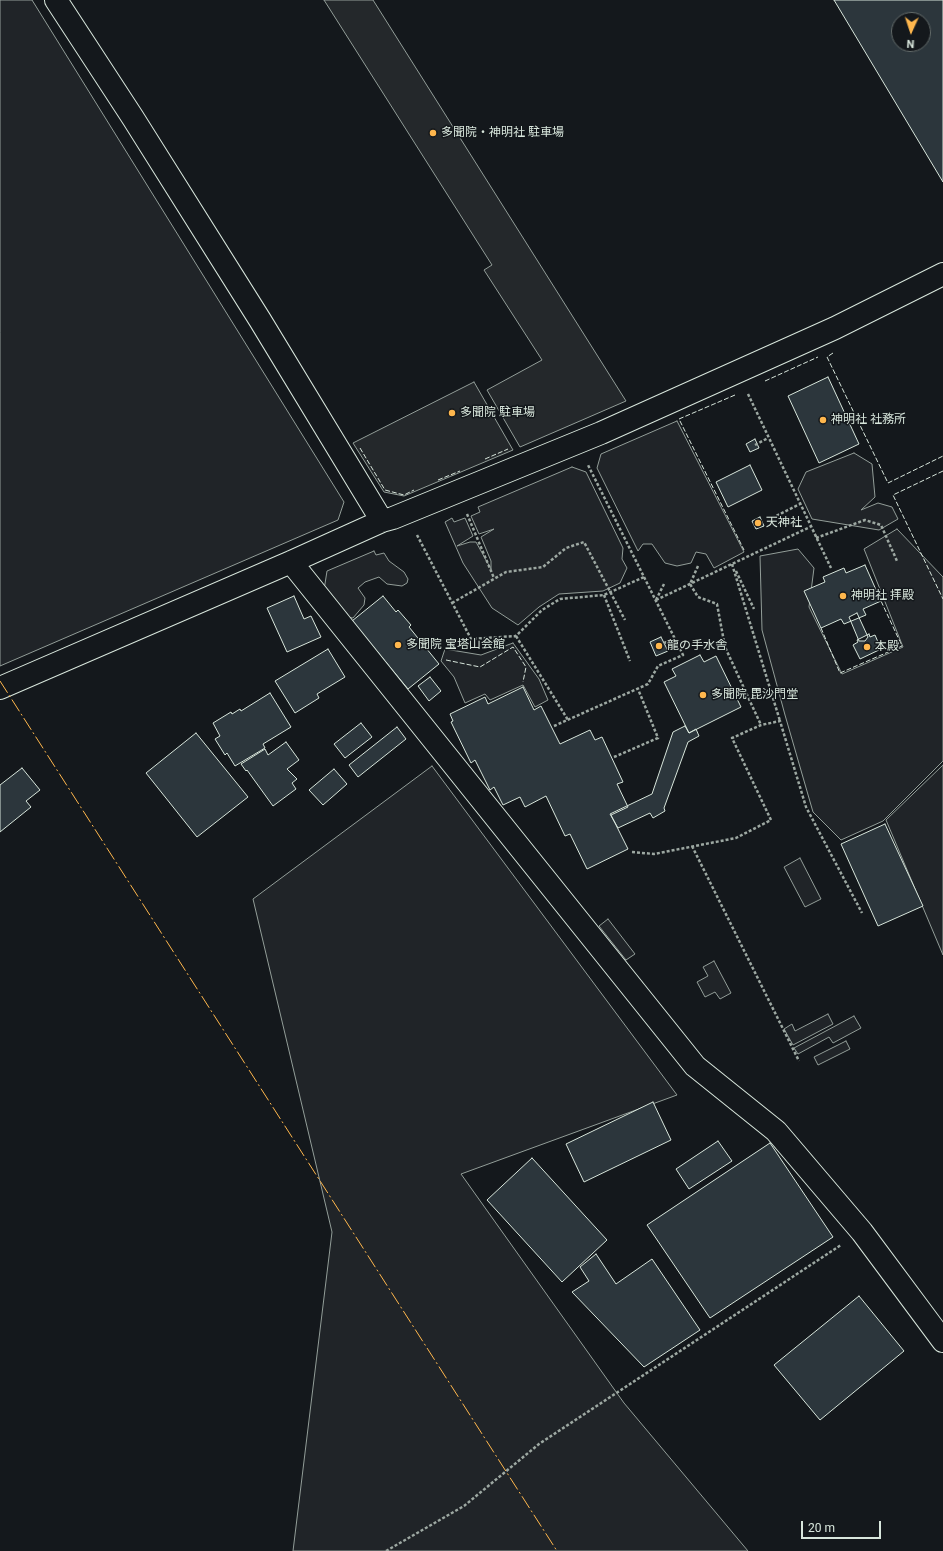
<!DOCTYPE html>
<html>
<head>
<meta charset="utf-8">
<style>
	body { margin:0 }
	#map { position:relative; width:943px; height:1551px; overflow:hidden; background:#14181c; font-family:Roboto,sans-serif }
	canvas { display:block }
	.north { position:absolute; left:891px; top:12px; width:40px; height:40px; box-sizing:border-box; background:#14181c; border:1px solid #626a69; border-radius:50%; rotate:183deg; font-size:11px; font-weight:700; line-height:16px; text-align:center; color:#d8e6dc }
	.north::after { content:''; display:block; margin:auto; width:14px; height:18px; background:#ffb74d; clip-path:polygon(50% 0,100% 100%,50% 72%,0 100%) }
	.scale { position:absolute; left:801px; top:1521px; width:80px; height:18px; box-sizing:border-box; border:2px solid #d8e6dc; border-top:0; padding-left:5px; font-size:12px; line-height:14px; white-space:nowrap; color:#d8e6dc; -webkit-text-stroke:3px #14181c; paint-order:stroke }
</style>
</head>
<body>
<div id="map">
<canvas width="943" height="1551"></canvas>
<div class="north">N</div>
<div class="scale">20 m</div>
</div>
<script>
const ctx = document.querySelector('canvas').getContext('2d');
ctx.lineJoin = 'round';
function paint(path, color) {
  ctx.fillStyle = color;
  ctx.fill(path, 'evenodd');
}
function poly(rows) {
  const path = new Path2D();
  for (const r of rows) {
    path.moveTo(r[0], r[1]);
    for (let i = 2; i < r.length; i += 2) path.lineTo(r[i], r[i + 1]);
  }
  return path;
}
function trace(path, color, width, dash) {
  ctx.strokeStyle = color;
  ctx.lineWidth = width;
  ctx.lineCap = dash ? 'butt' : 'round';
  ctx.setLineDash(dash || []);
  ctx.stroke(path);
}
function drawText(font, color, halo, rows, align = 'center') {
  ctx.font = font + ' Roboto,"Noto Sans JP",sans-serif';
  ctx.lineWidth = 3;
  ctx.setLineDash([]);
  ctx.textBaseline = 'middle';
  ctx.strokeStyle = halo;
  ctx.fillStyle = color;
  for (const [text, x, y, turn = 0] of rows) {
    ctx.save();
    ctx.translate(x, y);
    ctx.rotate((+turn || 0) * Math.PI / 180);
    ctx.textAlign = isNaN(turn) ? turn : align;
    if (halo) ctx.strokeText(text, 0, 0);
    ctx.fillText(text, 0, 0);
    ctx.restore();
  }
}
const green = poly([
	[0,0,32,0,344,502,338,520,0,666,0,0],
	[677,421,744,552,714,568,706,554,696,552,691,563,677,566,665,563,652,544,643,544,638,551,597,468,601,454,677,421],
	[854,453,872,464,875,497,861,510,878,503,892,507,898,519,879,530,812,519,798,489,806,472,854,453],
	[572,467,586,472,623,548,622,559,627,568,620,583,603,591,559,594,539,607,518,625,492,608,463,563,445,522,452,518,454,522,465,518,473,536,457,546,470,542,476,542,491,569,491,561,481,537,494,529,479,534,471,516,480,512,478,507,572,467],
	[897,529,943,577,943,761,883,821,841,840,813,812,785,715,762,630,760,556,798,549,814,568,809,607,842,674,903,647,864,549,897,529],
	[374,551,376,555,384,553,389,561,404,572,408,579,407,583,402,586,387,584,379,577,365,582,358,588,365,598,364,605,353,618,345,617,324,590,327,571,374,551],
	[513,643,539,679,548,700,535,707,523,685,490,700,485,694,465,703,454,677,441,661,445,649,481,655,513,643],
	[943,765,943,955,886,820,943,765],
	[432,766,677,1095,461,1174,624,1403,748,1551,293,1551,332,1232,253,899,432,766],
	[800,858,821,899,805,907,784,867,800,858],
	[608,919,635,954,626,960,599,926,608,919],
	[714,961,731,993,720,999,715,992,705,997,697,982,708,976,703,967,714,961],
	[828,1014,833,1024,793,1045,784,1029,792,1024,795,1031,828,1014],
	[854,1016,861,1028,833,1043,829,1037,798,1054,794,1048,854,1016],
	[846,1041,850,1049,818,1065,814,1057,846,1041]
]);
paint(green, '#202428');
trace(green, '#939e99', 1);
const parking = poly([
	[324,0,373,0,626,401,520,447,487,390,542,360,484,270,492,265,324,0],
	[474,382,513,450,404,496,384,492,353,443,474,382]
]);
paint(parking, '#24282b');
trace(parking, '#939e99', 1);
const building = poly([
	[834,0,943,0,943,182,834,0],
	[899,20,923,20,923,44,899,44,899,20],
	[828,377,859,444,819,463,788,396,828,377],
	[755,439,759,448,750,452,746,444,755,439],
	[750,465,762,490,728,507,716,482,750,465],
	[760,517,764,526,756,529,752,521,760,517],
	[865,565,881,601,863,609,866,615,844,624,841,619,821,628,804,591,825,582,823,577,844,568,846,573,865,565],
	[294,596,304,619,311,616,321,637,287,652,267,608,294,596],
	[383,596,396,612,398,610,411,625,409,627,439,664,408,689,352,621,383,596],
	[857,613,868,637,865,641,859,641,849,617,857,613],
	[869,634,870,637,875,635,881,649,860,659,853,645,858,642,857,640,869,634],
	[661,637,668,651,656,656,650,642,661,637],
	[328,649,345,677,317,694,319,698,295,713,275,681,328,649],
	[700,655,704,662,716,656,741,707,689,733,664,682,676,676,672,669,700,655],
	[430,677,441,691,429,701,418,686,430,677],
	[523,687,534,710,541,706,560,744,590,730,595,740,602,737,623,782,617,784,628,807,611,815,628,849,587,869,570,834,565,836,546,796,525,807,520,797,503,805,494,787,490,790,475,760,471,763,451,722,453,721,450,714,485,697,488,704,523,687],
	[270,693,291,727,263,744,265,748,235,766,227,753,225,755,215,739,220,736,213,723,231,712,232,714,240,709,241,711,270,693],
	[361,723,372,737,345,758,334,744,361,723],
	[685,726,689,733,696,729,699,736,688,742,664,808,665,811,653,818,650,813,618,828,610,814,652,794,673,732,685,726],
	[397,727,406,739,358,777,349,765,397,727],
	[196,733,248,797,197,837,146,773,196,733],
	[286,742,299,760,287,769,297,779,292,783,296,789,273,806,247,770,246,771,241,764,265,749,268,755,286,742],
	[22,768,40,790,26,801,31,807,0,832,0,785,22,768],
	[334,769,347,784,323,805,309,790,334,769],
	[885,824,923,906,878,926,841,844,885,824],
	[653,1102,671,1140,584,1182,566,1144,653,1102],
	[718,1141,732,1161,689,1189,676,1169,718,1141],
	[770,1143,833,1237,710,1318,647,1225,770,1143],
	[532,1158,607,1240,562,1282,487,1200,532,1158],
	[596,1254,616,1284,652,1259,700,1330,644,1367,572,1292,589,1281,580,1267,596,1254],
	[859,1296,904,1351,820,1420,774,1365,859,1296]
]);
paint(building, '#2c363c');
trace(building, '#d8e6dc', 1);
const minor = poly([
	[56,0,133,118,260,320,382,521],
	[291,562,695,1066,776,1131,862,1232,943,1341],
	[0,688,291,562,382,521,393,518,601,433,835,328,943,274]
]);
trace(minor, '#d8e6dc', 24);
trace(poly([
	[748,394,831,568],
	[755,445,768,438],
	[467,514,494,578],
	[772,518,800,504],
	[417,535,471,639,516,636,542,610,560,599,604,595,644,577],
	[816,538,865,520,881,525,897,561],
	[732,564,780,721],
	[698,566,690,584,698,597,717,604,725,647,761,725],
	[736,571,754,609],
	[604,595,630,661],
	[656,600,810,527],
	[656,600,664,584],
	[452,603,506,572,543,567,566,548,584,542,625,620],
	[516,636,568,720],
	[664,643,675,639],
	[554,726,648,684,658,666,683,655,588,465],
	[614,757,658,738,638,689],
	[692,846,799,1061],
	[632,852,654,854,736,838,771,820,732,738,761,725,780,721,806,807,862,913],
	[386,1551,464,1506,539,1444,841,1245]
]), '#9da8a2', 2.5, [3, 2]);
trace(minor, '#14181c', 22);
trace(poly([
	[833,353,827,357,888,483,943,456],
	[765,381,818,357],
	[735,395,679,419,744,550],
	[360,448,385,490,404,495,414,490],
	[485,459,508,449],
	[943,471,893,495,943,599],
	[438,480,460,471],
	[821,628,840,673,902,646,881,601],
	[446,660,480,667,513,647,526,667,523,682]
]), '#d8e6dc', 1, [5, 2]);
trace(poly([
	[0,681,557,1551]
]), '#ffb74d', 1, [14, 3, 2, 3]);
for (const [x, y, r, color] of [
	[433,133,4,"#ffb74d"],
	[452,413,4,"#ffb74d"],
	[823,420,4,"#ffb74d"],
	[758,523,4,"#ffb74d"],
	[843,596,4,"#ffb74d"],
	[398,645,4,"#ffb74d"],
	[659,646,4,"#ffb74d"],
	[867,647,4,"#ffb74d"],
	[703,695,4,"#ffb74d"]
]) {
  const dot = new Path2D();
  dot.arc(x, y, r, 0, 2 * Math.PI);
  ctx.fillStyle = color;
  ctx.fill(dot);
  trace(dot, '#14181c', 1.5);
}
drawText('12px', '#d8e6dc', '#14181c', [
	["多聞院・神明社 駐車場",441,133],
	["多聞院 駐車場",460,413],
	["神明社 社務所",831,420],
	["天神社",766,523],
	["神明社 拝殿",851,596],
	["多聞院 宝塔山会館",406,645],
	["龍の手水舎",667,646],
	["本殿",875,647],
	["多聞院 毘沙門堂",711,695]
], 'left');
</script>
</body>
</html>
